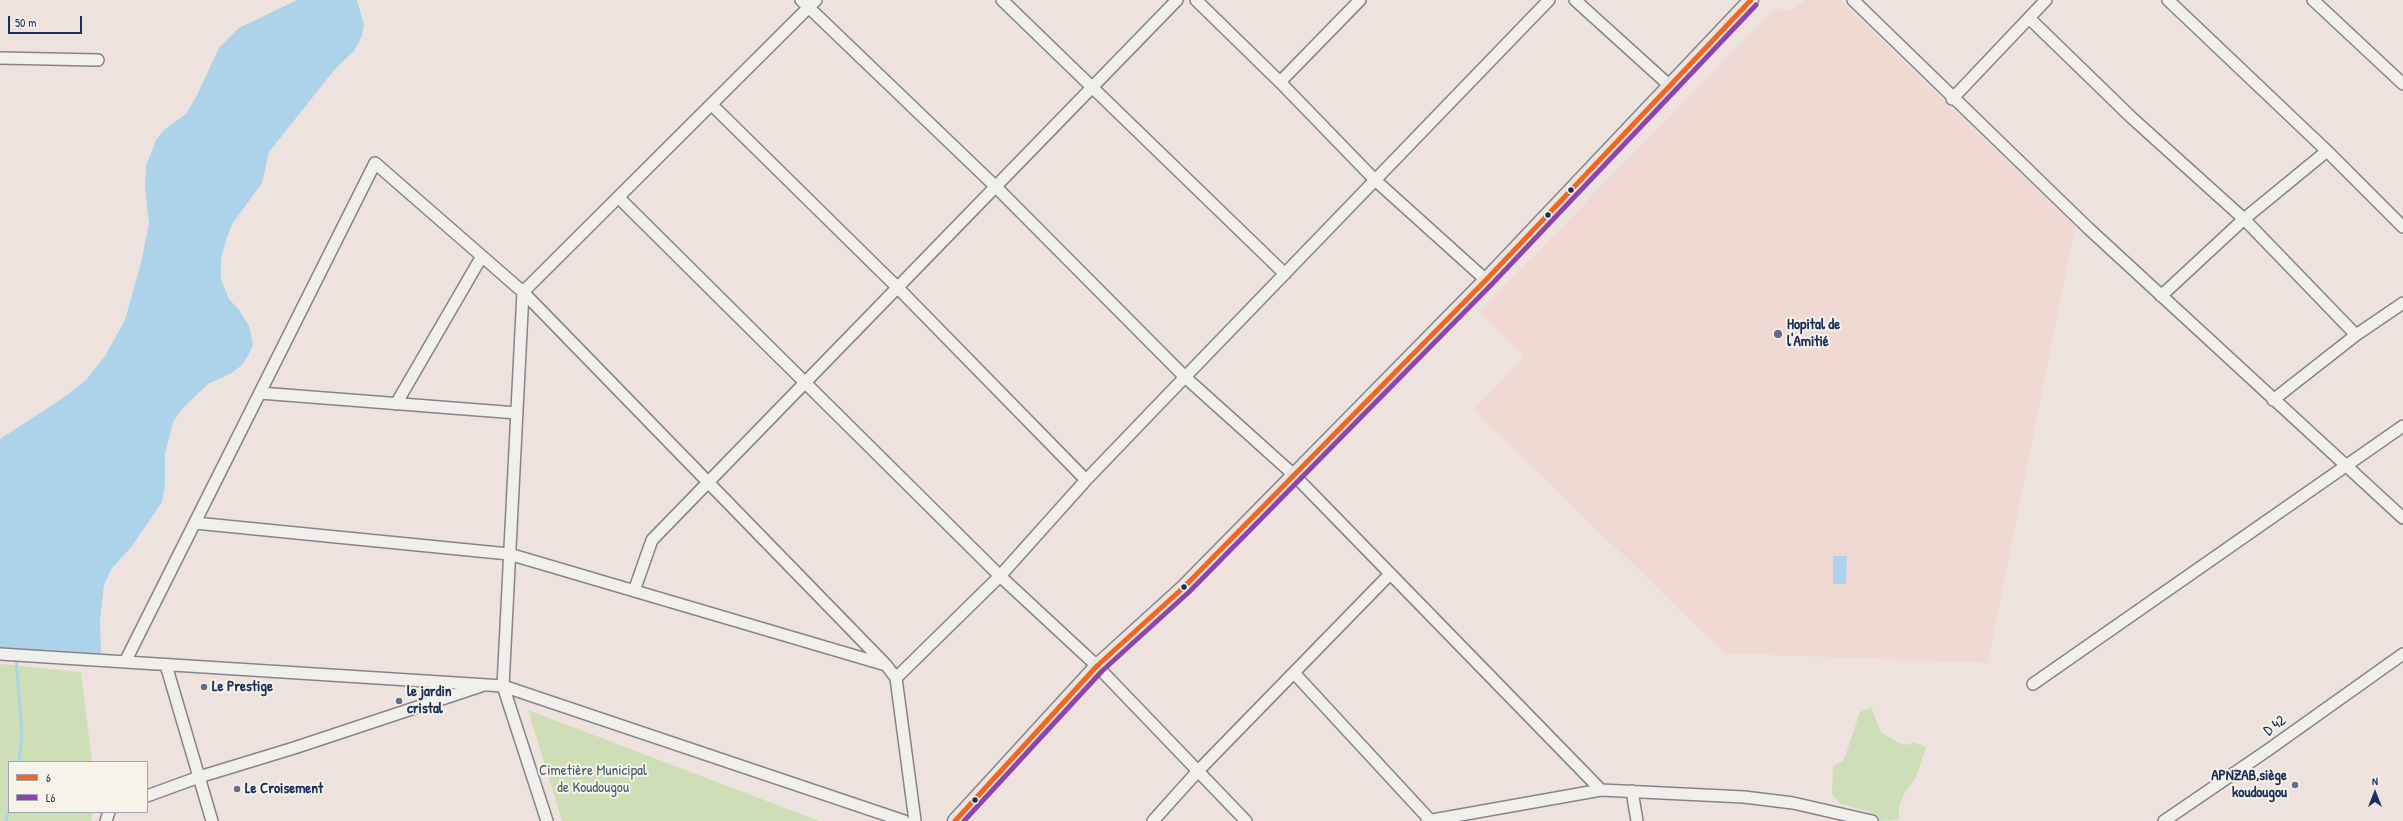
<!DOCTYPE html>
<html>
<head>
<meta charset="utf-8">
<style>
	body { margin:0 }
	#map { position:relative; width:2403px; height:821px; overflow:hidden; background:#ede2dd; font-family:"Patrick Hand",sans-serif }
	canvas { display:block }
	.legend { position:absolute; left:8px; top:761px; width:140px; height:52px; box-sizing:border-box; background:#f7f3e8; border:1px solid #9fa5b1; margin:0; padding:5px 7px; list-style:none; font-size:12px; color:#1b2f5e }
	.legend li { display:flex; align-items:center; gap:8px; height:20px }
	.legend b { width:20px; border:1px solid #9fa5b1 }
	.north { position:absolute; left:2355px; top:773px; width:40px; height:40px; -webkit-text-stroke:3px #f7f3e8; paint-order:stroke; rotate:0deg; font-size:11px; font-weight:700; line-height:16px; text-align:center; color:#1b2f5e }
	.north::after { content:''; display:block; margin:auto; width:14px; height:18px; background:#1b2f5e; clip-path:polygon(50% 0,100% 100%,50% 72%,0 100%) }
	.scale { position:absolute; left:8px; top:16px; width:74px; height:18px; box-sizing:border-box; border:2px solid #1b2f5e; border-top:0; padding-left:5px; font-size:12px; line-height:14px; white-space:nowrap; color:#1b2f5e; -webkit-text-stroke:3px #f7f3e8; paint-order:stroke }
</style>
</head>
<body>
<div id="map">
<canvas width="2403" height="821"></canvas>
<ul class="legend">
<li><b style="height:5px;background:#f26522"></b>6</li>
<li><b style="height:5px;background:#8e44ad"></b>L6</li>
</ul>
<div class="north">N</div>
<div class="scale">50 m</div>
</div>
<script>
const ctx = document.querySelector('canvas').getContext('2d');
ctx.lineJoin = 'round';
function paint(path, color) {
  ctx.fillStyle = color;
  ctx.fill(path, 'evenodd');
}
function poly(rows) {
  const path = new Path2D();
  for (const r of rows) {
    path.moveTo(r[0], r[1]);
    for (let i = 2; i < r.length; i += 2) path.lineTo(r[i], r[i + 1]);
  }
  return path;
}
function trace(path, color, width, dash) {
  ctx.strokeStyle = color;
  ctx.lineWidth = width;
  ctx.lineCap = dash ? 'butt' : 'round';
  ctx.setLineDash(dash || []);
  ctx.stroke(path);
}
function drawText(font, color, halo, rows, align = 'center') {
  ctx.font = font + ' "Patrick Hand",sans-serif';
  ctx.lineWidth = 4;
  ctx.setLineDash([]);
  ctx.textBaseline = 'middle';
  ctx.strokeStyle = halo;
  ctx.fillStyle = color;
  for (const [text, x, y, turn = 0] of rows) {
    ctx.save();
    ctx.translate(x, y);
    ctx.rotate((+turn || 0) * Math.PI / 180);
    ctx.textAlign = isNaN(turn) ? turn : align;
    if (halo) ctx.strokeText(text, 0, 0);
    ctx.fillText(text, 0, 0);
    ctx.restore();
  }
}
paint(poly([
	[1805,0,1840,0,2075,226,1988,663,1724,653,1474,410,1524,356,1479,312,1775,8,1789,11]
]), '#f0d9d2');
paint(poly([
	[0,664,81,672,92,762,9,762,9,812,93,812,91,821,0,821],
	[1871,707,1881,732,1897,742,1906,745,1914,742,1926,747,1916,777,1904,794,1899,807,1899,820,1879,821,1868,811,1840,804,1832,794,1833,766,1843,761,1846,754,1860,712],
	[528,710,819,821,562,821]
]), '#cedfb8');
paint(poly([
	[297,0,357,0,364,25,362,36,354,51,335,69,269,152,262,183,232,224,226,240,221,259,221,279,229,299,239,310,249,326,253,344,249,354,242,365,230,374,208,384,181,410,173,422,165,454,165,484,162,502,132,546,112,568,104,585,100,620,101,661,0,654,0,439,63,398,86,380,105,356,125,320,141,263,149,224,145,188,146,166,156,140,164,130,186,114,197,95,219,48,239,28],
	[1833,556,1847,556,1846,584,1833,584]
]), '#acd3ea');
trace(poly([
	[16,659,22,734,19,762],
	[6,821,9,810]
]), '#acd3ea', 3);
const minor = poly([
	[801,0,996,187,1185,377,1294,475,1601,790],
	[1002,0,1285,274],
	[1196,0,1280,82,1375,180,1486,280],
	[1575,0,1670,86],
	[1853,0,2088,228,2403,518],
	[2168,0,2327,151,2403,227],
	[2313,0,2403,84],
	[2029,18,2132,118,2244,219,2356,335],
	[0,58,98,60],
	[1280,82,1360,0],
	[1952,99,2046,0],
	[712,105,898,288,1086,480],
	[618,197,1000,576,1097,666,1246,821],
	[2161,296,2244,219,2327,151],
	[260,393,517,413],
	[2273,400,2356,335,2403,303],
	[396,404,482,256],
	[195,523,509,554,886,665],
	[634,591,652,540,1177,0],
	[0,654,503,686,904,821],
	[125,662,375,163,523,292,886,665,896,678,915,821],
	[166,665,212,821],
	[1295,674,1430,820],
	[896,678,1000,576,1086,480,1185,377,1549,0],
	[2033,684,2403,426],
	[1632,791,1637,821],
	[147,796,199,777,294,748,481,686],
	[106,821,109,812],
	[547,821,503,686,523,292,816,0],
	[1153,821,1197,772,1390,574],
	[1427,821,1601,790,1744,797,1793,803,1872,821],
	[2164,821,2268,750,2403,654]
]);
const major = poly([
	[955,821,1097,666,1184,587,1486,280,1751,0]
]);
trace(minor, '#86848b', 14);
trace(major, '#86848b', 17);
trace(minor, '#f1efeb', 11);
trace(major, '#ebe5dd', 14);
trace(poly([
	[955,821,1097,666,1184,587,1486,280,1751,0]
]), '#f26522', 5);
trace(poly([
	[964,821,1102,671,1189,592,1491,285,1756,5]
]), '#8e44ad', 5);
for (const [x, y, r, color] of [
	[1571,190,3.5,"#1b2f5e"],
	[1548,215,3.5,"#1b2f5e"],
	[1778,334,5,"#646e8a"],
	[1184,587,3.5,"#1b2f5e"],
	[204,687,4,"#646e8a"],
	[399,701,4,"#646e8a"],
	[2295,785,4,"#646e8a"],
	[237,789,4,"#646e8a"],
	[975,800,3.5,"#1b2f5e"]
]) {
  const dot = new Path2D();
  dot.arc(x, y, r, 0, 2 * Math.PI);
  ctx.fillStyle = color;
  ctx.fill(dot);
  trace(dot, '#f7f3e8', 1.5);
}
drawText('bold 15px', '#1b2f5e', '#f7f3e8', [
	["Hopital de",1787,325],
	["l'Amitié",1787,342],
	["Le Prestige",212,687],
	["le jardin",407,692],
	["cristal",407,709],
	["APNZAB,siège",2287,776,"right"],
	["koudougou",2287,793,"right"],
	["Le Croisement",245,789]
], 'left');
drawText('15px', '#1b2f5e', '#f7f3e8', [
	["D 42",2275,726,-37]
]);
drawText('15px', '#415a6d', '#f7f3e8', [
	["Cimetière Municipal",593,771],
	["de Koudougou",593,788]
]);
</script>
</body>
</html>
